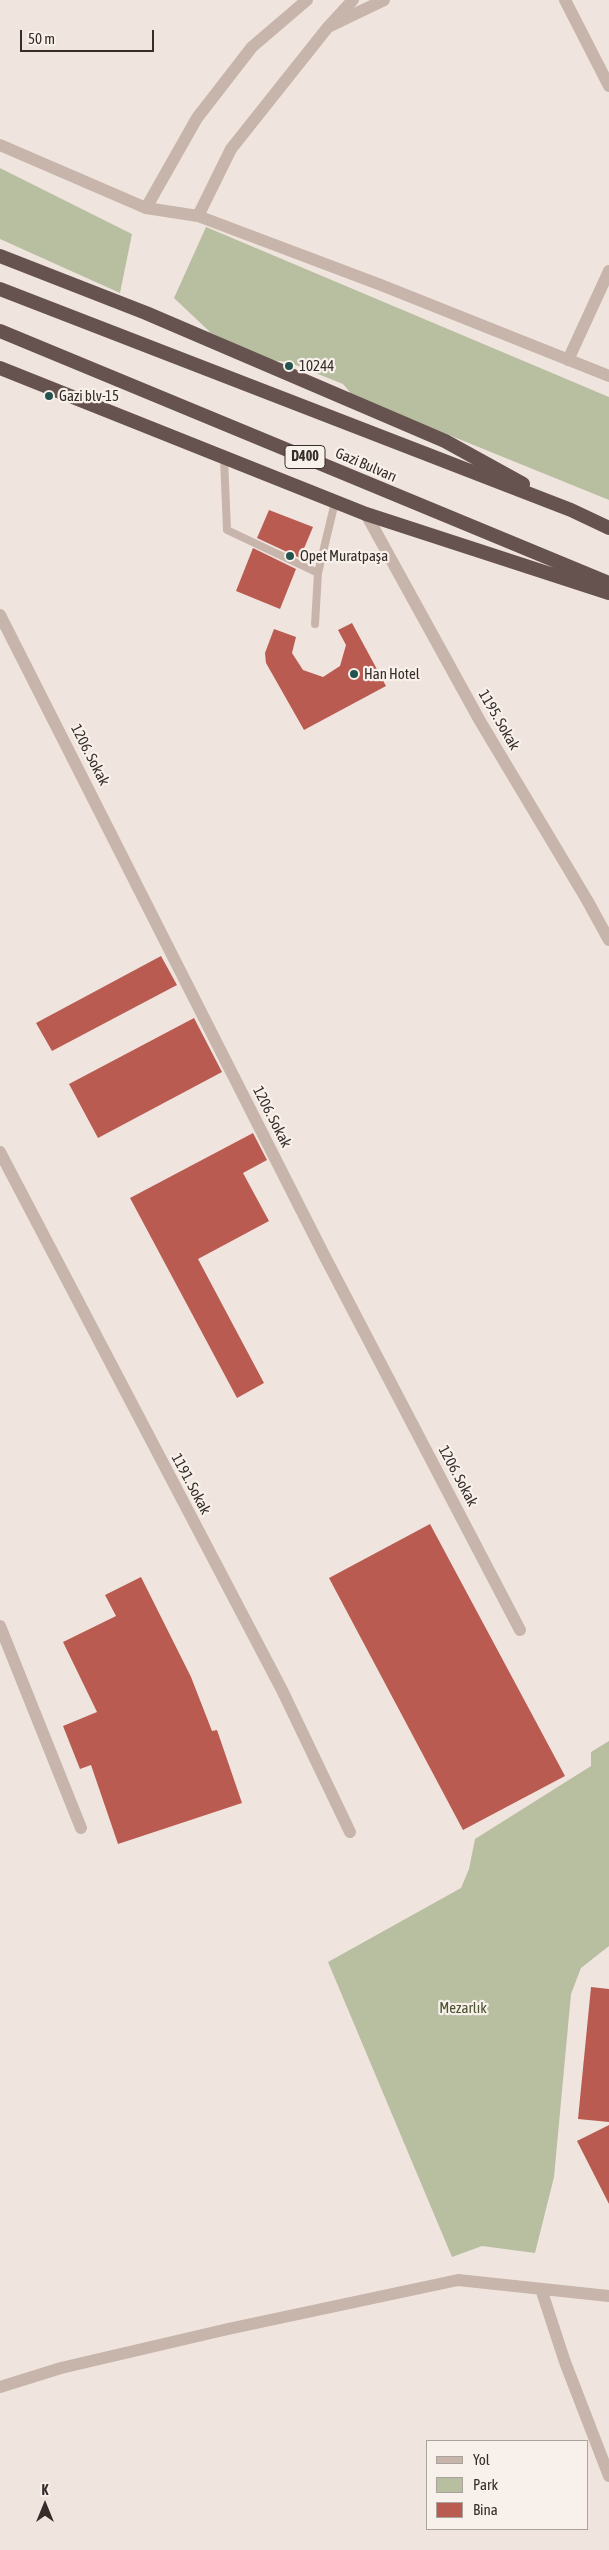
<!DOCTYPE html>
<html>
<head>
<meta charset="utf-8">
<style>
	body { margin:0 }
	#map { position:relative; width:609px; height:2550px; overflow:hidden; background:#f0e5de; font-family:"Asap Condensed",sans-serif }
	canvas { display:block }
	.legend { position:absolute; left:426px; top:2440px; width:162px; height:90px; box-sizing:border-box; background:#f8f0ea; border:1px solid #aaa29d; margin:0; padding:6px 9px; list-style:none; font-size:15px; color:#362c2a }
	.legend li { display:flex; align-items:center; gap:10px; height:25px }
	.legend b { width:25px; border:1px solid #aaa29d }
	.north { position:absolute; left:20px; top:2480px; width:50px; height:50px; -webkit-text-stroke:4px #f8f0ea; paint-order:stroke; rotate:0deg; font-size:14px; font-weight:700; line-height:20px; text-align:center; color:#362c2a }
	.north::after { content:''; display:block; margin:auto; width:18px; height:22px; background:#362c2a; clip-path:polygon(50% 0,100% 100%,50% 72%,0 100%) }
	.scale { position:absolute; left:20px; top:30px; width:134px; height:22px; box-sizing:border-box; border:2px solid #362c2a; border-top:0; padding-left:6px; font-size:15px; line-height:18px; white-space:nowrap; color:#362c2a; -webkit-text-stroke:4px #f8f0ea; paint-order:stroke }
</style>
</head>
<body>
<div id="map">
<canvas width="609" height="2550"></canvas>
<ul class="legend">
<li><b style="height:6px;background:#c7b4ab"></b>Yol</li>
<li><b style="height:14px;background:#b8bea0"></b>Park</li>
<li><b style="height:14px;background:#ba5b52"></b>Bina</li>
</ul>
<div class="north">K</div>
<div class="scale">50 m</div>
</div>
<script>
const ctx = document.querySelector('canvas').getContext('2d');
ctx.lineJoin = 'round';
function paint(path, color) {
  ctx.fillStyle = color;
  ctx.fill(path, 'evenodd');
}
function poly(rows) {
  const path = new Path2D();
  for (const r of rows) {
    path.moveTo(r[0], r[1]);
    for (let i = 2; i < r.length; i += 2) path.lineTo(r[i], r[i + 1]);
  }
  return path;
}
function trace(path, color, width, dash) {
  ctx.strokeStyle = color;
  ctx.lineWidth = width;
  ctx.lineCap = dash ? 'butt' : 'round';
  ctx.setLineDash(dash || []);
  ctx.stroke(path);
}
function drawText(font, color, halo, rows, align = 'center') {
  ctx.font = font + ' "Asap Condensed",sans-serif';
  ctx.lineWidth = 4.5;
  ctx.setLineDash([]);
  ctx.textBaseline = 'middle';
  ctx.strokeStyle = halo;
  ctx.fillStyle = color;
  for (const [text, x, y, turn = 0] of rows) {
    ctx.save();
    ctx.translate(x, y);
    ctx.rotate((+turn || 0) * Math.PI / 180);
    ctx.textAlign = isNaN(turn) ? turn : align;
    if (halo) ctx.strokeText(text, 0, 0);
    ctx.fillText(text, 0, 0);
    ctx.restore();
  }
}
paint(poly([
	[0,168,132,234,120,293,0,239],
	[206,227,609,397,609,500,353,396,343,384,288,362,269,360,211,333,174,298],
	[609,1741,609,1946,581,1968,571,1994,554,2177,535,2253,482,2246,452,2257,328,1962,461,1888,469,1869,475,1839,591,1766,591,1752]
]), '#b8bea0');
paint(poly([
	[269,510,313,527,300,558,257,538],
	[253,548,296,569,280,609,236,591],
	[352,623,386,686,304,730,266,663,265,653,274,629,296,637,292,653,303,670,323,677,340,666,346,645,338,630],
	[161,956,177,985,52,1051,36,1023],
	[194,1018,222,1072,98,1138,69,1084],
	[253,1133,267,1160,243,1173,269,1221,198,1259,264,1383,237,1398,130,1198],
	[430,1524,565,1776,463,1830,329,1578],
	[141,1577,191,1677,212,1731,217,1730,242,1803,118,1844,91,1765,80,1769,63,1726,97,1712,63,1642,116,1616,105,1595],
	[591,1987,609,1989,609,2122,578,2119],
	[609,2125,609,2204,577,2141]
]), '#ba5b52');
trace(poly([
	[224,458,227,530,318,573],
	[315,624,318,573,335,502]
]), '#c7b4ab', 8);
trace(poly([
	[565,0,609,86],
	[330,26,384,0],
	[0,145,146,208,198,216,381,285,609,376],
	[568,360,609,271],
	[366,514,480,721,587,900,609,940],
	[0,615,324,1255,520,1630],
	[0,1152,282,1690,350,1832],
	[0,1626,81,1828],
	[541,2289,565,2362,609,2476],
	[0,2387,61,2368,228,2329,458,2280,609,2296]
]), '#c7b4ab', 12);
trace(poly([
	[146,208,197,118,252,47,307,0],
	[198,216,231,149,328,27,353,0]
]), '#c7b4ab', 12);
trace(poly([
	[0,256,146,313,445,441,523,484],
	[0,289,571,510,609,528],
	[0,331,609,583],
	[0,368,366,514,609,593]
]), '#66534f', 14);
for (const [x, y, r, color] of [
	[289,366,5,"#23534f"],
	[49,396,5,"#23534f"],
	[290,556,5,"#23534f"],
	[354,674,5,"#23534f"]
]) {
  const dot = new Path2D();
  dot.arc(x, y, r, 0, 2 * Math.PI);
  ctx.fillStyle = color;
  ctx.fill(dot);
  trace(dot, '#f8f0ea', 2);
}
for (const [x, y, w] of [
	[305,457,40]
]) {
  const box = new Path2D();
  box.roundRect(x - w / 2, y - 11.5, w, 23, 4);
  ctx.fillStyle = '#f8f0ea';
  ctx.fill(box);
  trace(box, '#362c2a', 1);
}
drawText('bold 14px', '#362c2a', null, [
	["D400",305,457]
]);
drawText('15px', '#362c2a', '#f8f0ea', [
	["10244",299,366],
	["Gazi blv-15",59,396],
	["Opet Muratpaşa",300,556],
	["Han Hotel",364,674]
], 'left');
drawText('15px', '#362c2a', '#f8f0ea', [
	["Gazi Bulvarı",366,465,23],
	["1195. Sokak",499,720,60],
	["1206. Sokak",90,755,63],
	["1206. Sokak",272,1117,63],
	["1206. Sokak",458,1476,62],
	["1191. Sokak",191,1484,62]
]);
drawText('15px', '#4b5230', '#f8f0ea', [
	["Mezarlık",463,2008]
]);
</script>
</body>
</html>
